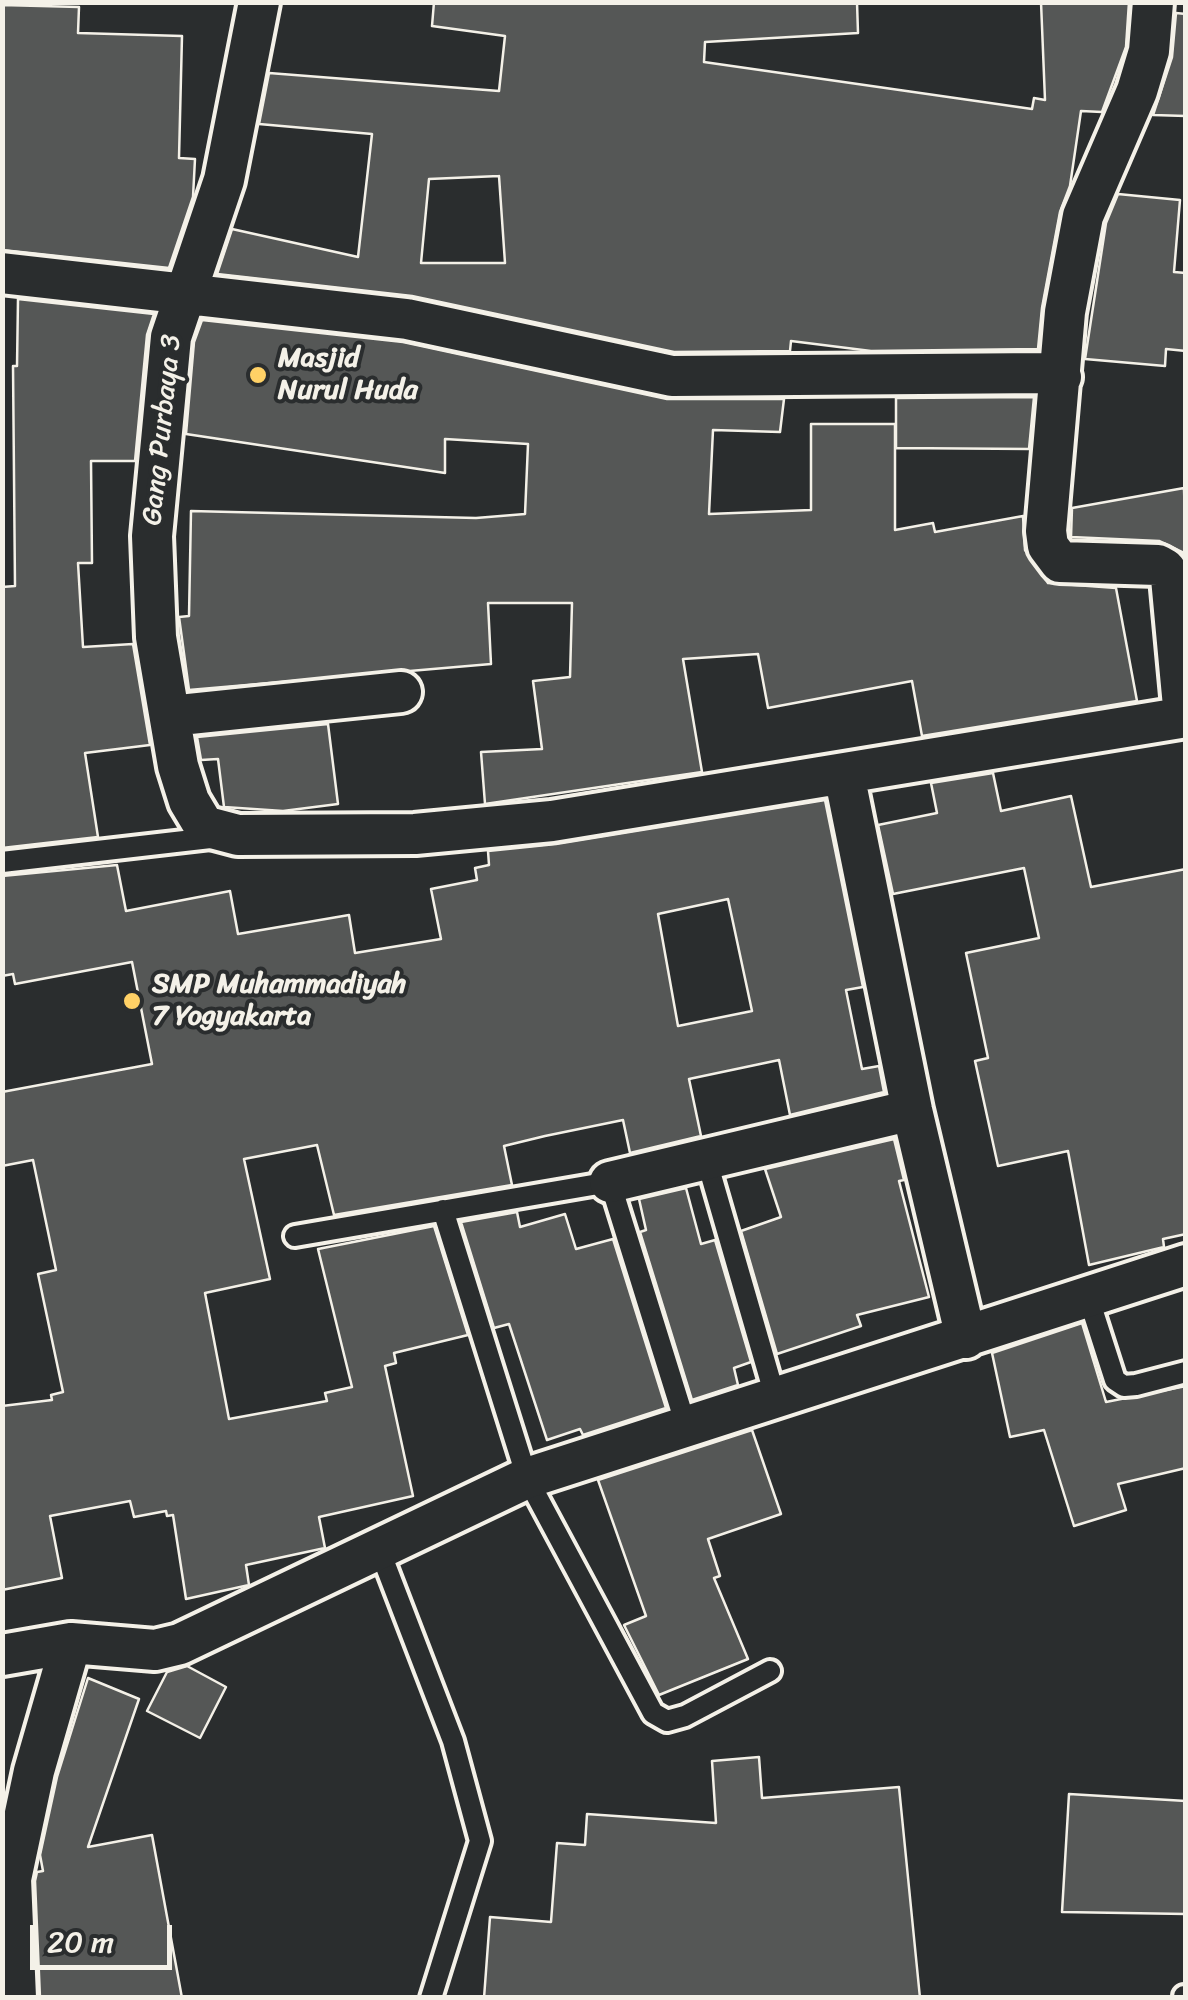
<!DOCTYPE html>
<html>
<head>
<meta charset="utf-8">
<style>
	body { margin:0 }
	#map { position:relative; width:1188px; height:2000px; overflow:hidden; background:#2a2d2e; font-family:Sriracha,sans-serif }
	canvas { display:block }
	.frame { position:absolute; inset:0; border:5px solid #f4f1e8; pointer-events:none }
	.scale { position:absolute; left:30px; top:1925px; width:142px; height:45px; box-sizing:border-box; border:5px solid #f4f1e8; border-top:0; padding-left:12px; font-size:30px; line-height:35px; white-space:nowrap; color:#f4f1e8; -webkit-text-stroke:8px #2a2d2e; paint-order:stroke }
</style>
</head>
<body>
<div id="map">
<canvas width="1188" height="2000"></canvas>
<div class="frame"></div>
<div class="scale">20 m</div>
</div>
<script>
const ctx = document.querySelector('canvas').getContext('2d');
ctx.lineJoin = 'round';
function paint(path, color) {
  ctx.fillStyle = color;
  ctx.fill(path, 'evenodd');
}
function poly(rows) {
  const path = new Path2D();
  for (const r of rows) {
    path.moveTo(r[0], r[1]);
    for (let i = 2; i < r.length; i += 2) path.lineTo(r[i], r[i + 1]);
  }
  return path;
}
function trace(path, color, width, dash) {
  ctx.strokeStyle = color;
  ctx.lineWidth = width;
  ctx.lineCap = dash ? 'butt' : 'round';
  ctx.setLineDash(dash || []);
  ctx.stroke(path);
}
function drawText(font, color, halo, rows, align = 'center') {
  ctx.font = font + ' Sriracha,sans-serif';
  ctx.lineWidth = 8;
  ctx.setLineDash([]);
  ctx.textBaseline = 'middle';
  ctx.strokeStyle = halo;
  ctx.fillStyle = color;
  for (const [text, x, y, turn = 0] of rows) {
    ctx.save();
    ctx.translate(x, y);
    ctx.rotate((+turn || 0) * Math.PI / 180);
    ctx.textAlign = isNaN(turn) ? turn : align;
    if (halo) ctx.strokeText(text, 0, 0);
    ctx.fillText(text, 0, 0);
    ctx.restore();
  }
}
const building = poly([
	[434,2,857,2,858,33,705,42,704,62,1032,109,1034,98,1045,100,1041,2,1129,2,1126,47,1102,112,1081,111,1070,186,1060,212,1042,308,1038,349,871,351,791,341,790,351,674,352,412,296,217,274,232,229,358,257,372,134,259,124,269,73,499,91,505,36,432,26,434,2],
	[499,176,505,263,421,263,429,179,499,176],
	[2,5,79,7,78,33,182,36,179,158,195,159,193,197,169,268,2,250,2,5],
	[1176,13,1186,14,1186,116,1153,115,1172,57,1176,13],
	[1118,194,1180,200,1174,272,1186,273,1186,351,1166,349,1165,366,1085,359,1106,223,1118,194],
	[18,299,154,314,147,335,135,461,91,461,92,563,78,563,83,647,133,644,150,745,85,753,98,837,2,848,2,587,15,586,13,366,17,366,18,299],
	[202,320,403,342,667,399,784,399,780,432,713,430,709,514,811,510,811,424,895,424,895,530,933,523,935,532,1023,516,1025,550,1048,583,1116,588,1137,701,922,736,912,681,768,708,758,654,683,659,702,772,485,804,481,752,542,749,533,681,570,677,572,603,488,603,491,664,189,690,179,617,189,616,191,511,476,518,525,514,528,444,445,439,445,473,186,434,194,342,202,320],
	[1034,397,1029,449,896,448,896,398,1034,397],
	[1184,488,1186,554,1159,541,1071,537,1072,508,1184,488],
	[328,724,338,804,283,811,224,807,218,759,201,760,197,737,328,724],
	[993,773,1001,811,1071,796,1091,887,1186,869,1186,1234,1163,1239,1164,1247,1089,1265,1068,1151,998,1166,975,1061,988,1058,966,953,1039,938,1024,868,893,894,878,825,937,813,931,783,993,773],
	[825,800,863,987,846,990,862,1069,879,1066,884,1092,790,1115,779,1060,689,1079,701,1136,630,1153,623,1120,545,1136,504,1146,512,1185,334,1215,317,1145,244,1159,270,1279,205,1293,229,1419,327,1401,325,1393,352,1387,318,1249,434,1226,468,1335,394,1353,396,1363,385,1366,413,1496,319,1517,325,1548,246,1565,249,1585,186,1599,173,1515,167,1516,166,1511,134,1517,130,1501,50,1516,62,1578,2,1590,2,1406,52,1400,51,1395,63,1392,38,1274,56,1270,33,1160,2,1166,2,1092,152,1064,132,962,15,984,13,974,2,976,2,876,117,865,126,911,230,891,238,934,349,915,355,953,441,939,431,889,477,880,475,868,489,865,488,851,556,844,825,800],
	[728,899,752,1011,678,1026,658,914,728,899],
	[894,1139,904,1180,899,1181,929,1297,857,1315,861,1326,777,1354,741,1231,781,1217,765,1169,894,1139],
	[686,1188,701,1244,715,1240,751,1362,734,1368,738,1385,692,1400,640,1232,646,1230,639,1199,686,1188],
	[517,1212,520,1227,565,1214,576,1249,613,1239,666,1408,583,1435,580,1429,547,1440,509,1324,494,1328,461,1222,517,1212],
	[1082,1323,1106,1402,1186,1386,1186,1468,1118,1484,1126,1510,1074,1526,1044,1430,1010,1437,992,1353,1082,1323],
	[752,1430,781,1514,708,1539,720,1576,714,1578,748,1659,659,1695,624,1625,646,1616,598,1480,752,1430],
	[187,1666,226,1687,200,1738,147,1711,167,1672,187,1666],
	[88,1678,139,1699,88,1847,152,1835,182,1998,40,1998,35,1881,37,1872,43,1871,40,1855,57,1777,88,1678],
	[759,1757,762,1798,899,1787,920,1998,484,1998,490,1917,551,1922,557,1843,585,1845,587,1814,716,1823,712,1761,759,1757],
	[1069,1794,1186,1801,1186,1914,1062,1912,1069,1794]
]);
paint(building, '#555756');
trace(building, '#f4f1e8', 2.5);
const lane = poly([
	[2,862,219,837],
	[706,1158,776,1400],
	[443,1210,527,1478,653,1713,667,1721,685,1716,770,1671],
	[295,1236,610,1182,687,1429],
	[1088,1296,1115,1380,1124,1386,1136,1385,1186,1372],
	[378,1546,453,1741,480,1841,431,1998],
	[1184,1996,1184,1998]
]);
const street = poly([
	[259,2,224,180,171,337,152,536,156,637,178,766,189,801,204,826,238,835,415,834,552,821,1186,717],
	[1153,2,1149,51,1137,91,1083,216,1065,312,1046,531,1048,546,1060,562,1158,565,1165,569,1171,578,1184,717],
	[2,273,407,319,672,376,1045,373,1061,377],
	[170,716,401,692],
	[844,774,912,1110,966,1338],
	[610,1182,912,1110],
	[2,1655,71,1643,155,1650,180,1644,527,1478,1186,1265],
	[16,1998,11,1879,34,1771,71,1643]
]);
trace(lane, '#f4f1e8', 28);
trace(street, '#f4f1e8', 48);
trace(lane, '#2a2d2e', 20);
trace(street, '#2a2d2e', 40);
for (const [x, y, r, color] of [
	[258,375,10,"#ffd166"],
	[132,1001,10,"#ffd166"]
]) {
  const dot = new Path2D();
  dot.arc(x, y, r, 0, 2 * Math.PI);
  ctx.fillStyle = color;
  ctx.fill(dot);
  trace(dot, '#2a2d2e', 4);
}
drawText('bold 28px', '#f4f1e8', '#2a2d2e', [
	["Masjid",278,359],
	["Nurul Huda",278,391],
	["SMP Muhammadiyah",152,985],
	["7 Yogyakarta",152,1017]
], 'left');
drawText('28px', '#f4f1e8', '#2a2d2e', [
	["Gang Purbaya 3",163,430,-84]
]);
</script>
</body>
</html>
